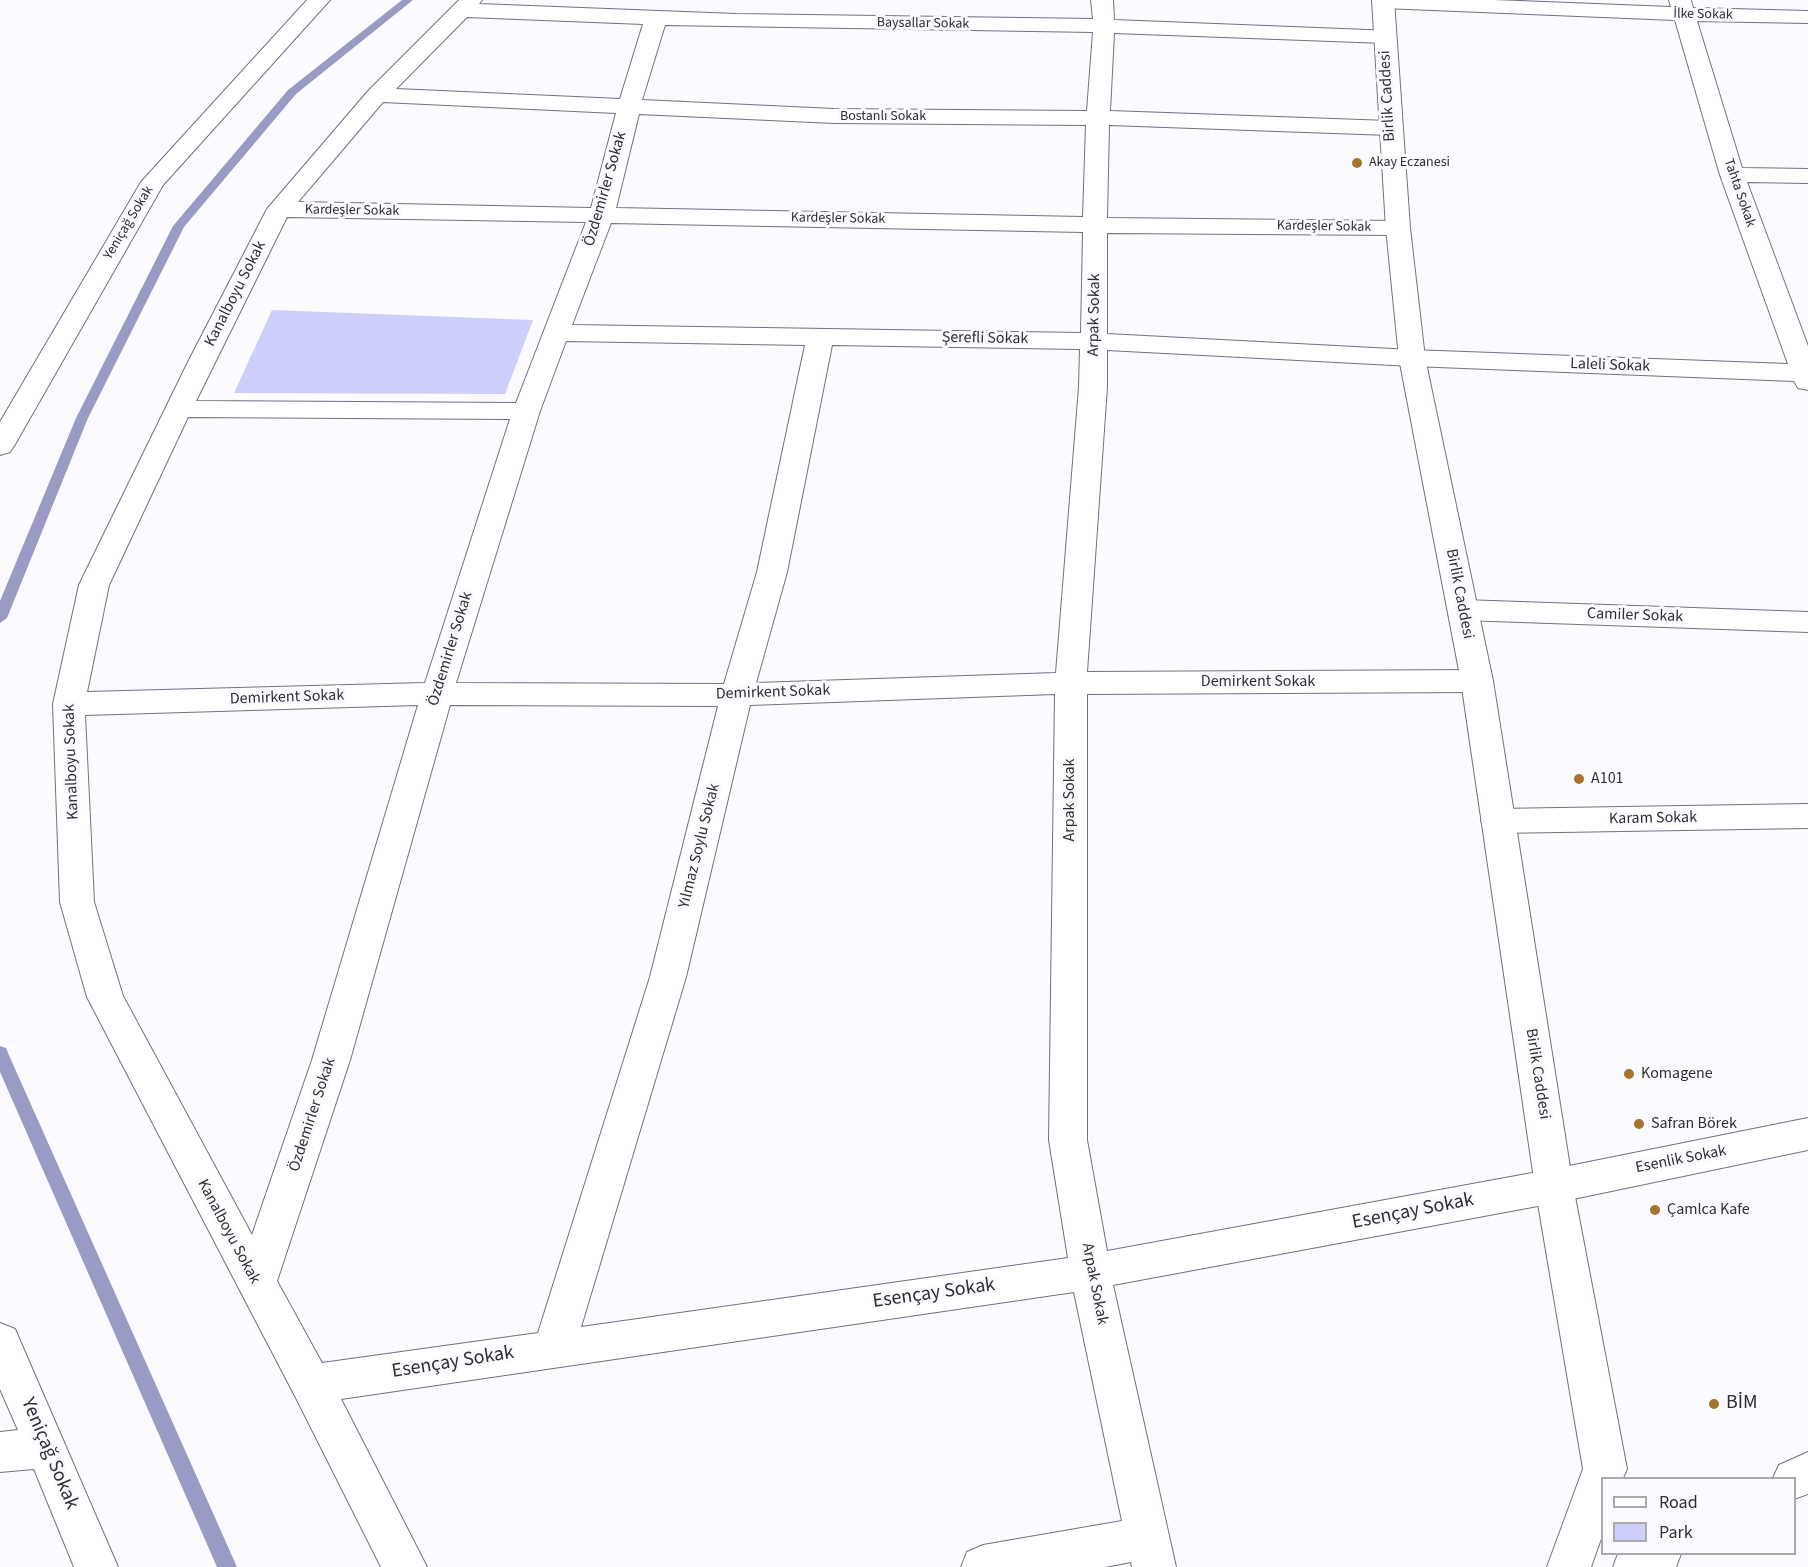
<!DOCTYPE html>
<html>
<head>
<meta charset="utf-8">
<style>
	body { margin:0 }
	#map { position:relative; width:1808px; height:1567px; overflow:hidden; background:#fbfbff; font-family:"Source Sans 3",sans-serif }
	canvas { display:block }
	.legend { position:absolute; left:1601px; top:1477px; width:195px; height:78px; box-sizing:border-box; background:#fbfbff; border:2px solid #a9a9af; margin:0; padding:8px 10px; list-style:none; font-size:18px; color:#2e2e36 }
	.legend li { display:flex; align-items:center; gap:12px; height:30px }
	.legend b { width:30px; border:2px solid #a9a9af }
</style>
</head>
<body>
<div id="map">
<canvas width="1808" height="1567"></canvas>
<ul class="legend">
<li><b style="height:8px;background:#fff"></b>Road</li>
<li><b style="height:16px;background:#cdcef9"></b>Park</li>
</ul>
</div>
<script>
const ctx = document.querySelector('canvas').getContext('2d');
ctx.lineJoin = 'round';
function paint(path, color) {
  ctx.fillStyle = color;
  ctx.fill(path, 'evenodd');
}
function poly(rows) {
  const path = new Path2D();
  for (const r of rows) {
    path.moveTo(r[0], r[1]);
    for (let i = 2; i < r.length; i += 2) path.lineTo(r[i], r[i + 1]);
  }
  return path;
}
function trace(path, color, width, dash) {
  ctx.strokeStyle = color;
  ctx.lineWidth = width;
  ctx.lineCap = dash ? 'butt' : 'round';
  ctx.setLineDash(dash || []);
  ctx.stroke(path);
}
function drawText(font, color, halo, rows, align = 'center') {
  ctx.font = font + ' "Source Sans 3",sans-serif';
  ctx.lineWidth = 6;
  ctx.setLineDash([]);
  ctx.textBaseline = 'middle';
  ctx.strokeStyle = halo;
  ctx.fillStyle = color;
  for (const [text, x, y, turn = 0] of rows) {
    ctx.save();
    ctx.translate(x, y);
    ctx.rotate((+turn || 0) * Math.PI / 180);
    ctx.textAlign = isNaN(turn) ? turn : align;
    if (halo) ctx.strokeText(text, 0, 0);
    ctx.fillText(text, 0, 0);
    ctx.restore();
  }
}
paint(poly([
	[272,310,533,320,505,394,234,393]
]), '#cdcef9');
paint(poly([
	[402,0,413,0,296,94,184,227,88,418,7,618,0,623,0,601,76,418,173,226,288,90,402,0],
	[0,1046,6,1048,8,1053,237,1567,217,1567,0,1072,0,1046]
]), '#999bc4');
const street = poly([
	[307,0,330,0,163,185,14,446,10,452,0,455,0,422,141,182,307,0],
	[459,0,482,0,479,4,736,14,1093,19,1091,0,1113,0,1114,20,1393,31,1396,36,1393,41,1385,43,1114,33,1110,111,1389,121,1397,123,1401,128,1397,133,1389,135,1109,125,1107,218,1398,221,1407,223,1410,228,1407,233,1398,235,1107,233,1107,334,1412,350,1788,364,1720,175,1675,20,1383,8,1375,7,1372,2,1374,0,1494,0,1671,7,1669,0,1691,0,1693,8,1808,11,1808,23,1697,21,1742,168,1808,169,1808,183,1747,182,1808,346,1808,390,1798,388,1794,381,1412,366,1107,350,1107,387,1087,672,1477,670,1488,673,1493,681,1488,689,1477,692,1087,694,1087,1140,1107,1251,1554,1169,1808,1118,1808,1150,1554,1203,1113,1285,1176,1567,1132,1567,1131,1562,1105,1567,961,1567,967,1552,983,1545,1122,1521,1074,1292,341,1399,427,1567,381,1567,296,1398,87,997,60,902,53,704,79,585,188,362,267,209,369,90,459,0],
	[467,17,643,24,620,99,396,89,467,17],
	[665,25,1093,32,1087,111,834,109,642,100,665,25],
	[383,102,616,113,591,208,298,202,383,102],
	[639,114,834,123,1086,125,1083,217,616,208,639,114],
	[287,217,586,222,516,403,196,401,287,217],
	[611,223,1083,232,1081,333,572,325,611,223],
	[566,341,805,345,757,572,724,684,456,683,540,411,566,341],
	[832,345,1080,349,1079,387,1056,673,756,683,787,572,832,345],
	[188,417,510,419,425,683,87,692,109,585,188,417],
	[1055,694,1049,1140,1068,1258,581,1327,686,977,750,705,1055,694],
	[418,705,312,1060,252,1235,123,996,94,902,85,715,418,705],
	[450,705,718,706,650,977,538,1333,322,1363,277,1281,350,1060,450,705],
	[1463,600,1808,612,1808,632,1463,620,1452,617,1448,610,1452,603,1463,600],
	[1808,804,1808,828,1498,833,1486,830,1481,821,1486,812,1498,809,1808,804],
	[0,1323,15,1329,118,1567,74,1567,34,1469,0,1472,0,1432,18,1430,0,1389,0,1323],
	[1808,1452,1808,1494,1794,1499,1794,1478,1773,1478,1779,1465,1808,1452],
	[1618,1554,1681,1554,1676,1567,1613,1567,1618,1554]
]);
const secondary = poly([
	[1372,0,1394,0,1410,228,1425,358,1493,681,1573,1186,1627,1469,1623,1478,1602,1478,1602,1536,1591,1567,1547,1567,1583,1469,1535,1186,1461,681,1399,358,1386,228,1372,0]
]);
trace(street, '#707183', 2);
trace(secondary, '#707183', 2);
paint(street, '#fff');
paint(secondary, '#fff');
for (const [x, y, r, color] of [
	[1357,163,6,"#a6742a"],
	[1579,779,6,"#a6742a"],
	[1629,1074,6,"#a6742a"],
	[1639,1124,6,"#a6742a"],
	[1655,1210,6,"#a6742a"],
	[1714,1404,6,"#a6742a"]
]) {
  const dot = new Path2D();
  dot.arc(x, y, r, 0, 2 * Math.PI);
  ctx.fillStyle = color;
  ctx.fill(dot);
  trace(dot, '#fbfbff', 2);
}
drawText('14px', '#2e2e36', '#fbfbff', [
	["İlke Sokak",1703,15,1],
	["Baysallar Sokak",923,24,1],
	["Bostanlı Sokak",883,117],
	["Tahta Sokak",1739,193,71],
	["Kardeşler Sokak",352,211,1],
	["Kardeşler Sokak",838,219,1],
	["Yeniçağ Sokak",129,223,-59],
	["Kardeşler Sokak",1324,227,1]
]);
drawText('14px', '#2e2e36', '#fbfbff', [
	["Akay Eczanesi",1369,163]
], 'left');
drawText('16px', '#2e2e36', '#fbfbff', [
	["Birlik Caddesi",1388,96,-93],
	["Özdemirler Sokak",606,189,-74],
	["Kanalboyu Sokak",236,294,-63],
	["Arpak Sokak",1095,315,-89],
	["Şerefli Sokak",985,339,1],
	["Laleli Sokak",1610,366,2],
	["Birlik Caddesi",1459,594,79],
	["Camiler Sokak",1635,616,2],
	["Özdemirler Sokak",451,649,-73],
	["Demirkent Sokak",1258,682],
	["Demirkent Sokak",773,693,-2],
	["Demirkent Sokak",287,698,-2],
	["Kanalboyu Sokak",72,762,-92],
	["Arpak Sokak",1070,800,-90],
	["Karam Sokak",1653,819,-1],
	["Yılmaz Soylu Sokak",700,846,-76],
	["Birlik Caddesi",1537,1074,81],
	["Özdemirler Sokak",313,1115,-72],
	["Esenlik Sokak",1681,1160,-11],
	["Kanalboyu Sokak",228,1232,62],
	["Arpak Sokak",1094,1284,79]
]);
drawText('16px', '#2e2e36', '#fbfbff', [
	["A101",1591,779],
	["Komagene",1641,1074],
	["Safran Börek",1651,1124],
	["Çamlca Kafe",1667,1210]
], 'left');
drawText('20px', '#2e2e36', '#fbfbff', [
	["Esençay Sokak",1413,1212,-11],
	["Esençay Sokak",934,1294,-8],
	["Esençay Sokak",453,1363,-9],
	["Yeniçağ Sokak",49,1454,67]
]);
drawText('20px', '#2e2e36', '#fbfbff', [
	["BİM",1726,1404]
], 'left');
</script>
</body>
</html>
